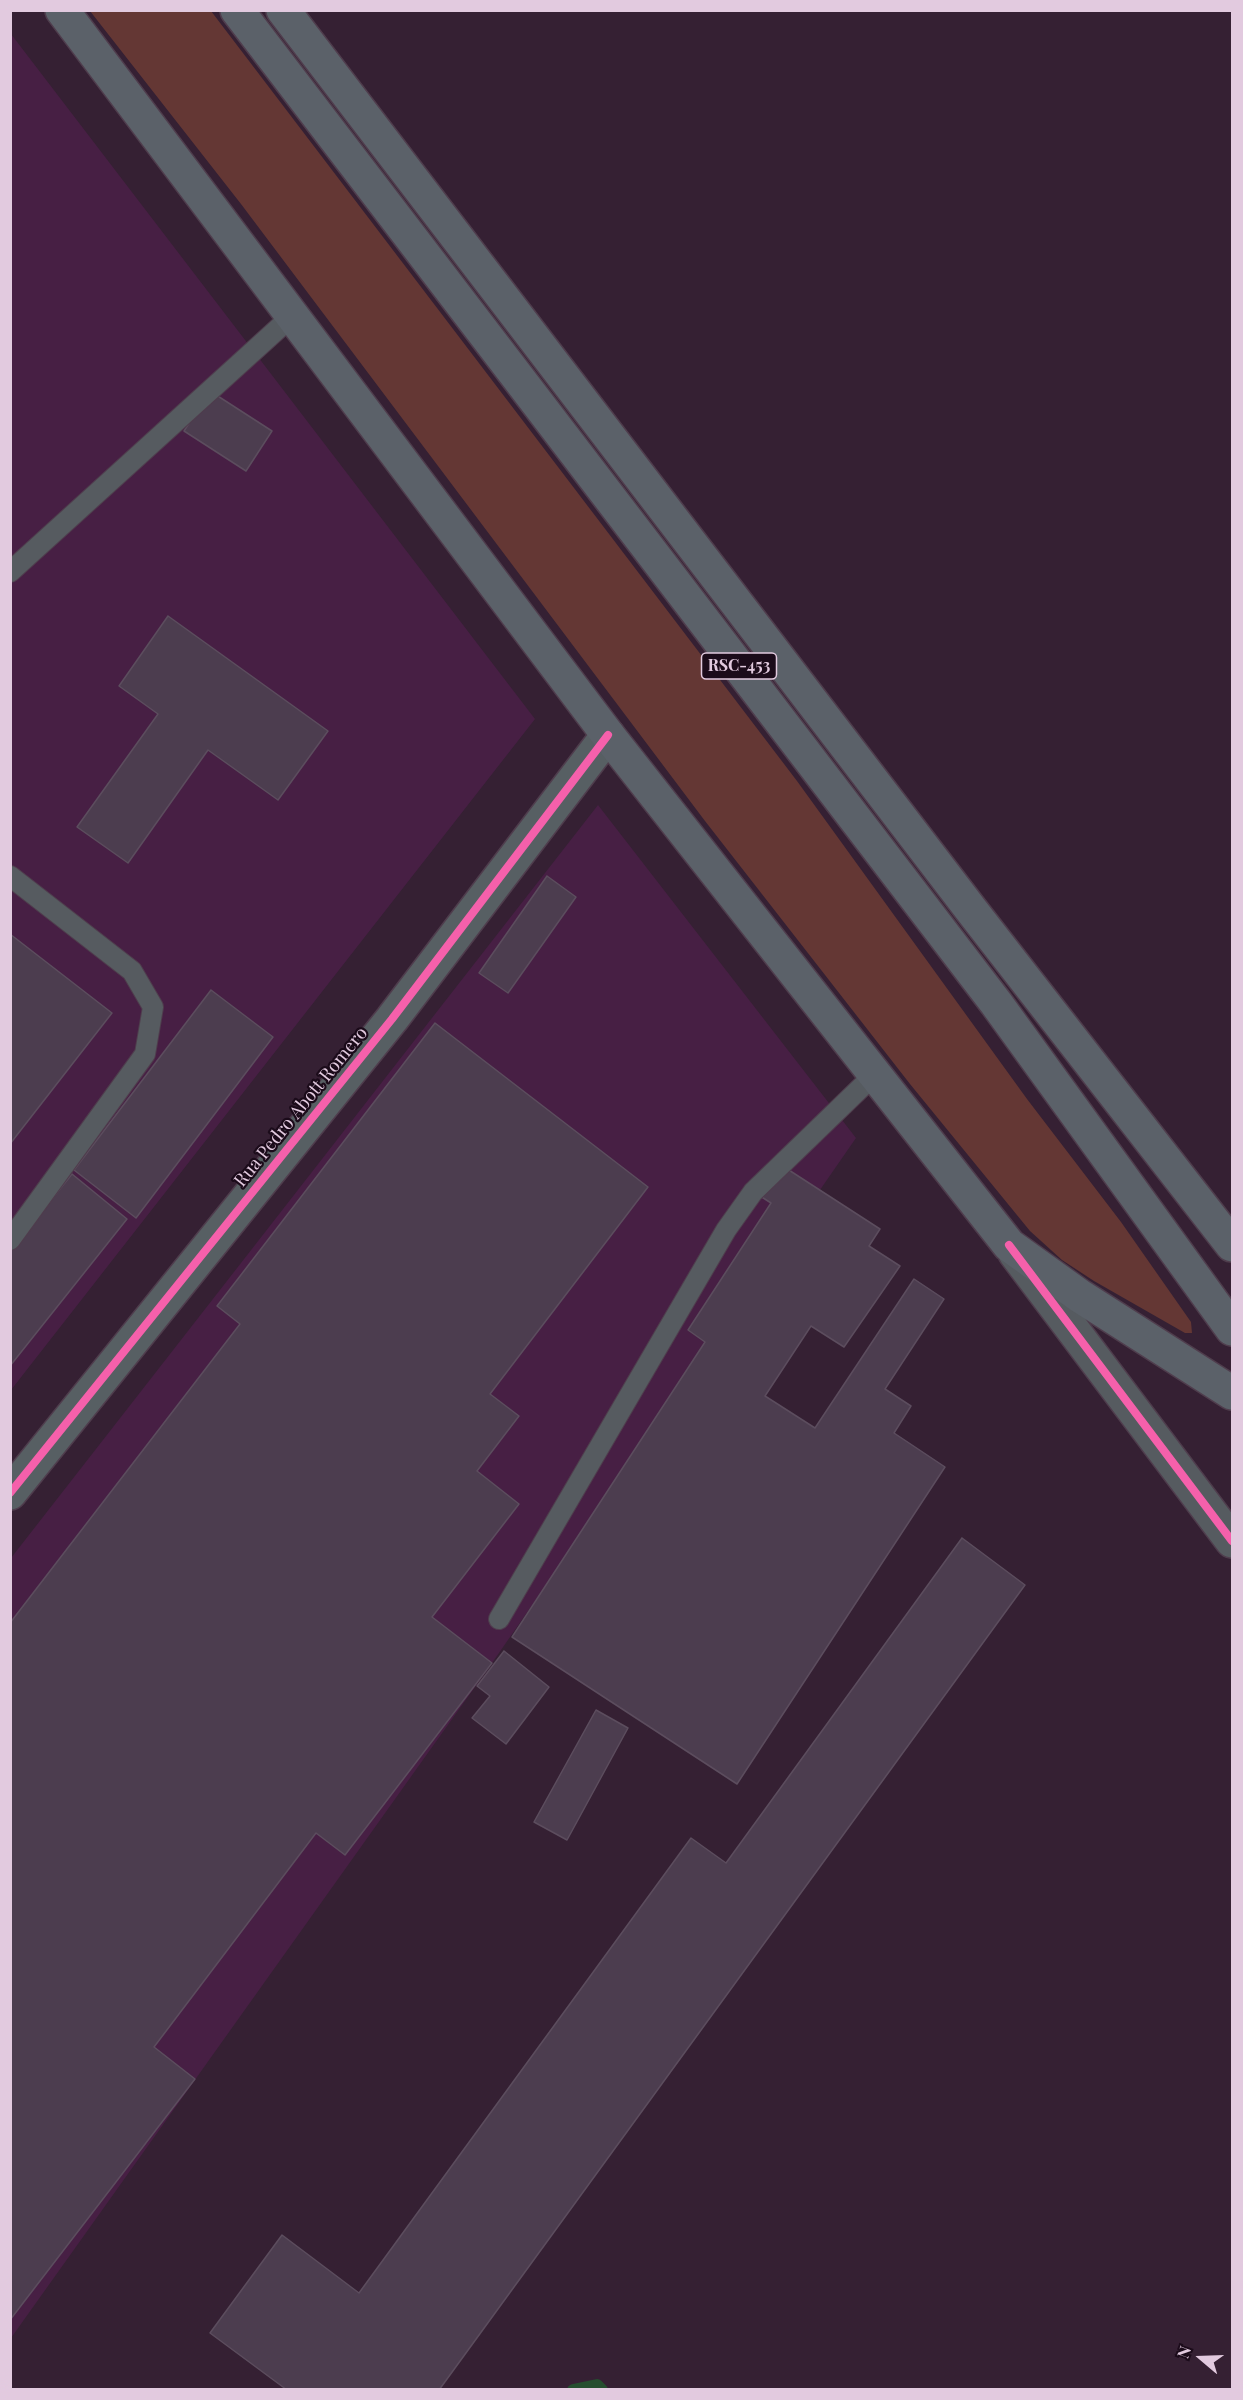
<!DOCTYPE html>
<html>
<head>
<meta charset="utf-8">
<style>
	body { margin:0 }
	#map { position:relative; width:1243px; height:2400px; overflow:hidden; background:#352033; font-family:"Playfair Display",serif }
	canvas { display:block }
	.frame { position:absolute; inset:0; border:12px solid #e2cadf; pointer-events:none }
	.north { position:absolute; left:1171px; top:2328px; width:60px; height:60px; -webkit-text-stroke:4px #1b0b1a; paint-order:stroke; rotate:289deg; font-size:16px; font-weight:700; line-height:24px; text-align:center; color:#e2cadf }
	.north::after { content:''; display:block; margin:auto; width:21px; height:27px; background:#e2cadf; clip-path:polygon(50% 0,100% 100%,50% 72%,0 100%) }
</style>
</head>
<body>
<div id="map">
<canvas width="1243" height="2400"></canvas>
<div class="frame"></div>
<div class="north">N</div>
</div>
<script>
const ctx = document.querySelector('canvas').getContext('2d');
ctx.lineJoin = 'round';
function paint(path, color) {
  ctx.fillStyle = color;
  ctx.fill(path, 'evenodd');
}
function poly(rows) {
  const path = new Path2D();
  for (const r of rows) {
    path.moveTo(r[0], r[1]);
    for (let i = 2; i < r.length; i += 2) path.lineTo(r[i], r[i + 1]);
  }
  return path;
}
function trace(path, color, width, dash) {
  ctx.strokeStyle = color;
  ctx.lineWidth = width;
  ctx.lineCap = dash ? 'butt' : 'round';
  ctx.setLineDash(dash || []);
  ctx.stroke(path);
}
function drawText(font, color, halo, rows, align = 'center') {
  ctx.font = font + ' "Playfair Display",serif';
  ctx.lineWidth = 4.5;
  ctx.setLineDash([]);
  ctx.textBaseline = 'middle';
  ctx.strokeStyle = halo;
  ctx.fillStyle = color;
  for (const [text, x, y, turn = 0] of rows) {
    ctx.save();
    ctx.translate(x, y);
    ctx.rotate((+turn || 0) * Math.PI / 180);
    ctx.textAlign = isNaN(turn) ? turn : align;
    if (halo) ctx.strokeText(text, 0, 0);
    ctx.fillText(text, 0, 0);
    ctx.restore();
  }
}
paint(poly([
	[11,34,535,719,11,1390],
	[598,805,856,1138,492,1663,11,2338,11,1558]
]), '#471f44');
paint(poly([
	[90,11,211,11,797,781,1027,1099,1121,1222,1191,1322,1192,1333,1185,1333,1094,1281,1062,1260,1030,1231,910,1084,705,821,241,204]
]), '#643734');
trace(poly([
	[573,2390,597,2385,602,2390]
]), '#254e2f', 12);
const building = poly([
	[210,391,272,431,246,471,184,431,210,391],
	[168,616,328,731,278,800,208,750,128,863,77,827,158,714,119,686,168,616],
	[547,876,576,897,508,993,479,973,547,876],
	[10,934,112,1013,10,1144,10,934],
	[211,990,273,1037,136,1218,74,1170,211,990],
	[435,1023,648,1187,490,1394,519,1416,477,1471,519,1504,432,1617,492,1663,345,1855,316,1833,154,2047,195,2079,10,2320,10,1623,240,1324,217,1306,435,1023],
	[778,1163,880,1229,869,1246,900,1266,844,1347,811,1326,765,1396,815,1428,914,1279,944,1299,885,1389,911,1406,894,1433,945,1467,737,1784,512,1637,705,1342,688,1330,771,1203,757,1194,778,1163],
	[72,1174,127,1219,10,1366,10,1251,72,1174],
	[962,1538,1025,1585,439,2390,287,2390,210,2333,282,2235,359,2293,691,1838,726,1863,962,1538],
	[504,1651,549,1687,506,1744,472,1718,490,1696,477,1686,504,1651],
	[596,1710,628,1728,567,1840,534,1822,596,1710]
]);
paint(building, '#4c3d4f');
trace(building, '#5c4d5e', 1.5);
const lane = poly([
	[10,572,292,316],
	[10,876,132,971,153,1007,145,1054,10,1240],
	[499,1619,726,1230,753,1192,875,1074]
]);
const street = poly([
	[1015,1253,1232,1541]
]);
const secondary = poly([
	[10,1493,392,1019,608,735]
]);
const highway = poly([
	[62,10,608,735,1009,1245,1080,1296,1232,1393],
	[237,10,996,1003,1232,1329],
	[283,10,972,911,1232,1245]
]);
trace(lane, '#4f3d4d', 22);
trace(street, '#4f3d4d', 36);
trace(secondary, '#4f3d4d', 36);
trace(highway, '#4f3d4d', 36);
trace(lane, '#565b60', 20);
trace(street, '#565b60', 33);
trace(secondary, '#575f63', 33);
trace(highway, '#5b6169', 33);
trace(poly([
	[1009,1245,1232,1541],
	[10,1493,392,1019,608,735]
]), '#f560ab', 8);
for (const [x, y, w] of [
	[739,666,75]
]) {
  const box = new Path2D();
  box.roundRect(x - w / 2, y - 13, w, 26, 4.5);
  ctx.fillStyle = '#1b0b1a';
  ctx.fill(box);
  trace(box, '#e2cadf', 1.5);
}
drawText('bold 16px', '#e2cadf', null, [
	["RSC-453",739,666]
]);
drawText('18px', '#e2cadf', '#1b0b1a', [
	["Rua Pedro Abott Romero",301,1107,-51]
]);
</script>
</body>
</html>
